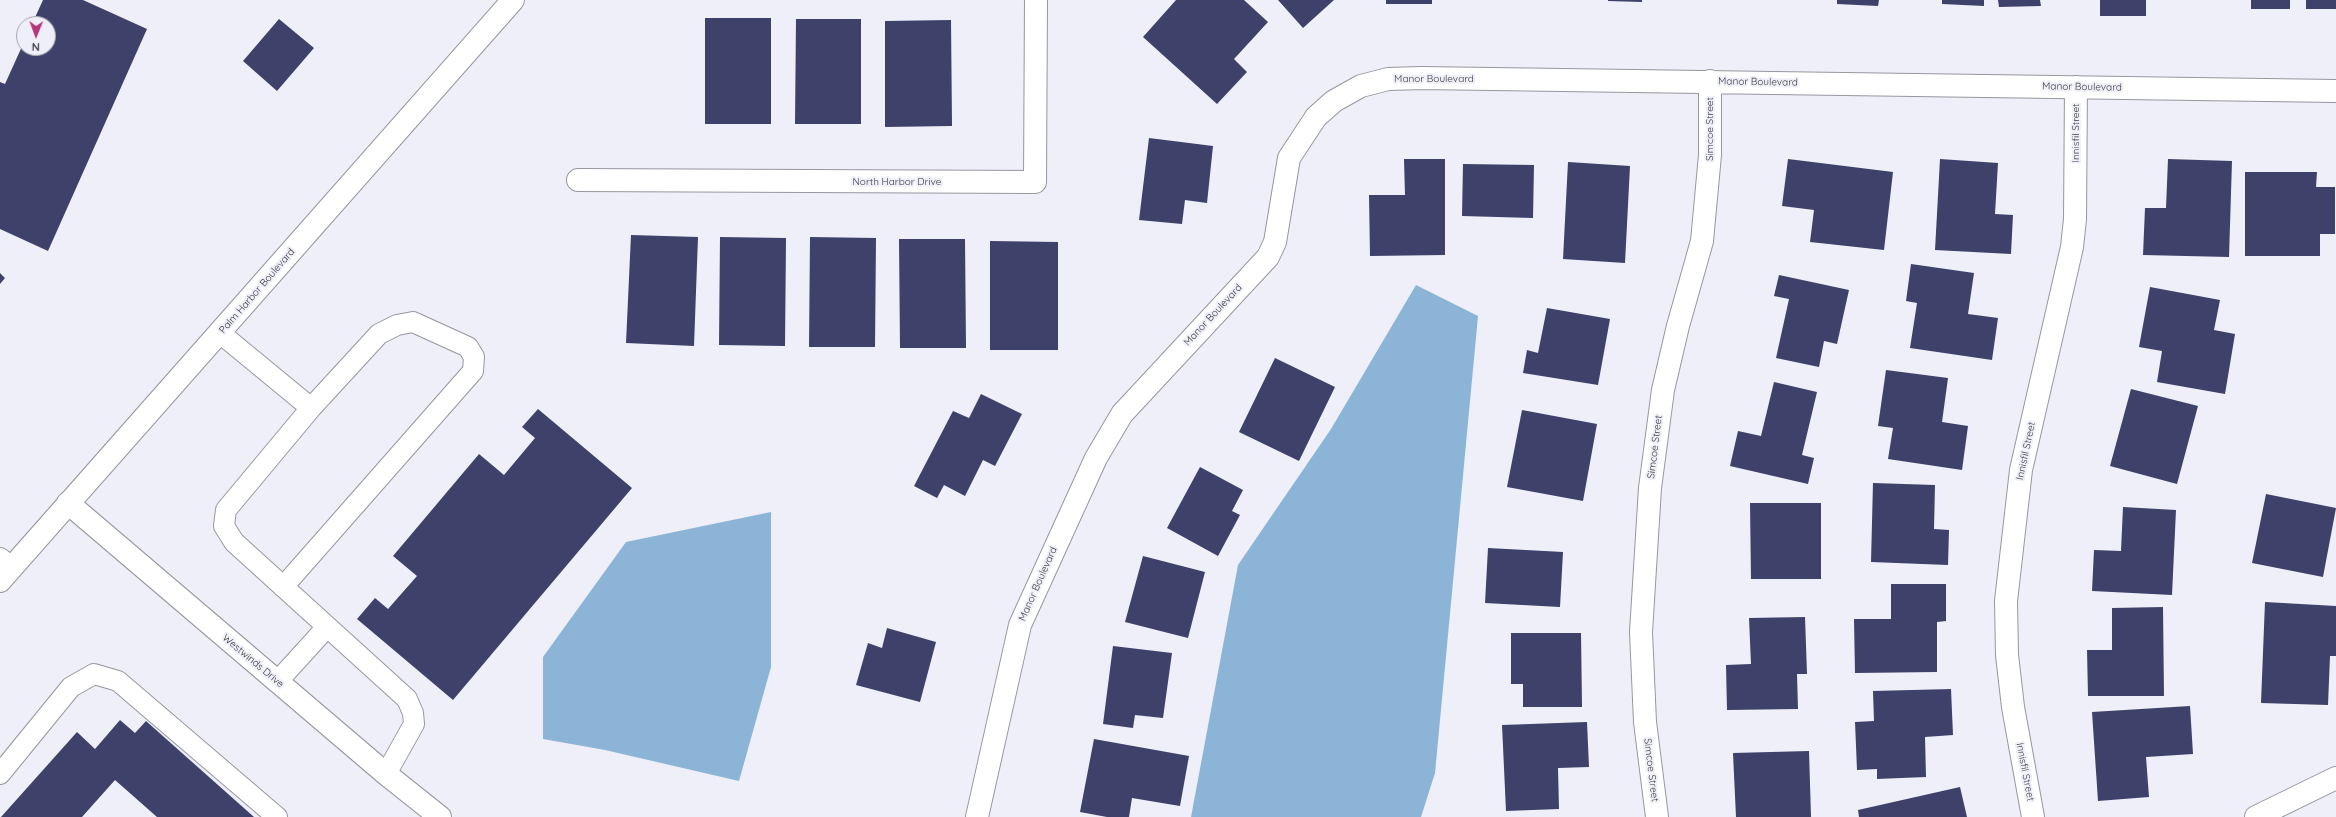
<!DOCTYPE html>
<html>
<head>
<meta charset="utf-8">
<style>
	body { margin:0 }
	#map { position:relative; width:2336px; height:817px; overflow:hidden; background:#eeeff8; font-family:Quicksand,sans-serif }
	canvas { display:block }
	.north { position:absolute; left:16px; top:16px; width:40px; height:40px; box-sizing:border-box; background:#eeeff8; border:1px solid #a7a7ae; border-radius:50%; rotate:181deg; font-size:11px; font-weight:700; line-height:16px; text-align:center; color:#3c3c40 }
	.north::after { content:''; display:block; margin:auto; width:14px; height:18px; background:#b9367d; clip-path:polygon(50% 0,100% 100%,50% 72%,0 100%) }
</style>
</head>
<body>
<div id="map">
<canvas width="2336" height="817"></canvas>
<div class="north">N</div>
</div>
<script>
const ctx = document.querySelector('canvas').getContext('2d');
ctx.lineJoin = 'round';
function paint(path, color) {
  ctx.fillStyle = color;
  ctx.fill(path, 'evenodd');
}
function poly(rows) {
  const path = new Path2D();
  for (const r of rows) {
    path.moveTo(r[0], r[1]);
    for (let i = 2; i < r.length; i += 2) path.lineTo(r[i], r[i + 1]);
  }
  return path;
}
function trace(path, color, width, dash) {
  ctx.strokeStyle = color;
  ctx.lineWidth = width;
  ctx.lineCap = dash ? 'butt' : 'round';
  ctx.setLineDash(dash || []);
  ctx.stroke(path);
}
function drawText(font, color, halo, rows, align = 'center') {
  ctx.font = font + ' Quicksand,sans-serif';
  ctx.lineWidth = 4;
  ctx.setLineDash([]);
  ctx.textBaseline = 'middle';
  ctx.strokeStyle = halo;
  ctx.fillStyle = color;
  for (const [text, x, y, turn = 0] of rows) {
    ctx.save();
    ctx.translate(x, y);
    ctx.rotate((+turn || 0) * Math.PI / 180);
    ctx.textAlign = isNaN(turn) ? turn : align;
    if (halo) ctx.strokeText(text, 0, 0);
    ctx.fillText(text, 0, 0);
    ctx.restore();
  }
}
paint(poly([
	[1416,285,1478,316,1435,773,1421,817,1191,817,1238,565,1331,429],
	[771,512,771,667,739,781,605,750,543,739,543,657,626,542]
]), '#8bb4d7');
paint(poly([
	[43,0,83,0,147,29,48,251,0,229,0,82,5,84,24,42,24,48,48,48,48,24,32,24],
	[1176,0,1244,0,1268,22,1234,59,1247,72,1217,104,1143,37],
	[1278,0,1334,0,1303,28],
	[1386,0,1432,0,1432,4,1386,4],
	[1608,0,1642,0,1642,2,1608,1],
	[1837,0,1879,0,1878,6,1837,4],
	[1942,0,1984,0,1984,6,1942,4],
	[1998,0,2040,0,2041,6,1999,7],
	[2100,0,2146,0,2146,16,2100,16],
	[2251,0,2290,0,2290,9,2251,9],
	[2306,0,2336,0,2336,9,2306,9],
	[705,18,771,18,771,124,705,124],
	[279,19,314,48,277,91,243,61],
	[796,19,861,19,861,124,795,124],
	[951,20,952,126,885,127,885,21],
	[1149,138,1213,146,1207,203,1185,200,1182,224,1139,220],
	[1404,159,1445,159,1445,255,1370,256,1369,195,1405,195],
	[1788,159,1893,172,1884,250,1810,242,1814,210,1782,206],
	[1940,159,1998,163,1995,214,2013,215,2011,254,1935,250],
	[2168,159,2232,161,2229,257,2143,255,2145,208,2166,208],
	[1568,162,1630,166,1625,263,1563,259],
	[1463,164,1534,165,1533,218,1462,216],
	[2245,172,2317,172,2316,187,2335,187,2335,234,2320,234,2320,256,2245,256],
	[631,235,698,237,694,346,626,343],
	[720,237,786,238,785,346,719,345],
	[810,237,876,238,875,347,809,347],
	[899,239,965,239,966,348,900,348],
	[990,241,1058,242,1058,350,990,350],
	[1911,264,1974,273,1968,314,1998,318,1992,360,1910,348,1917,303,1906,301],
	[0,273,5,278,0,284],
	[1779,275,1849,290,1837,344,1824,341,1819,367,1776,358,1789,299,1774,296],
	[2150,287,2220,300,2214,330,2235,334,2225,394,2157,382,2162,351,2139,347],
	[1547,308,1610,319,1598,385,1523,373,1527,350,1538,353],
	[1275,358,1335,387,1299,461,1239,432],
	[1886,370,1948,378,1942,422,1968,426,1962,470,1888,459,1893,428,1878,426],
	[1774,382,1817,392,1802,455,1814,458,1808,484,1730,466,1738,431,1761,436],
	[2131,389,2198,406,2177,484,2110,466],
	[981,394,1022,414,995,466,983,460,965,496,944,485,937,498,914,486,953,411,969,418],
	[538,409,632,488,453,700,357,619,375,598,388,609,417,576,393,556,479,454,504,475,535,438,522,427],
	[1522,410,1597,424,1583,501,1507,487],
	[1200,467,1243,490,1232,511,1240,515,1218,556,1167,528],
	[1873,483,1935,485,1934,529,1949,530,1948,565,1871,562],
	[2266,494,2336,508,2323,577,2252,563],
	[1750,503,1821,503,1821,579,1751,579],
	[2123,507,2176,510,2172,595,2092,591,2094,550,2121,551],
	[1488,548,1563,552,1560,607,1485,603],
	[1143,556,1205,572,1188,638,1125,622],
	[1891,584,1946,584,1946,621,1937,622,1937,672,1855,673,1854,619,1891,619],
	[2265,602,2336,606,2336,656,2330,656,2328,705,2261,703],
	[2163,607,2164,696,2088,696,2087,650,2112,650,2112,608],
	[1805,617,1807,674,1797,674,1798,709,1727,710,1726,665,1751,664,1749,618],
	[887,628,936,642,920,702,856,685,868,643,882,648],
	[1511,633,1581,633,1582,707,1523,707,1523,684,1511,684],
	[1113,646,1172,653,1163,718,1135,715,1133,728,1103,724],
	[1951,689,1953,735,1925,737,1926,777,1877,779,1877,769,1857,770,1855,722,1874,721,1873,691],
	[2190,706,2193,754,2146,757,2149,797,2098,801,2092,712],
	[120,720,135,733,146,721,254,817,157,817,115,780,82,817,1,817,77,732,95,749],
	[1587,722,1589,767,1558,768,1559,809,1506,811,1502,725],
	[1094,739,1189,756,1180,806,1132,798,1129,817,1107,817,1080,812],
	[1809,751,1811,817,1736,817,1733,753],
	[1960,787,1967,817,1859,817,1858,810]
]), '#3e4169');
const lane = poly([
	[220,333,311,408],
	[0,558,12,567],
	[283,587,473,371,474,357,468,347,413,322,397,325,379,334,311,408,226,510,224,526,234,542,407,699,413,713,414,724,386,774],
	[277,682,327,627],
	[0,774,71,687,94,674,118,681,277,817]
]);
const street = poly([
	[578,180,1035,182,1036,0],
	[68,503,386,774,440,817],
	[977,817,1020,625,1096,458,1122,414,1268,257,1275,242,1289,158,1316,117,1334,101,1361,86,1388,79,1422,78,2336,91],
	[1657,817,1645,722,1641,632,1650,488,1663,390,1678,326,1702,241,1710,155,1710,81],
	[2033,817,2013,707,2007,655,2006,601,2021,470,2072,247,2075,219,2076,87],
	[2256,817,2336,778]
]);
const secondary = poly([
	[0,581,513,0]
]);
trace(lane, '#96979f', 22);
trace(street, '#96979f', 24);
trace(secondary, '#96979f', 24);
trace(lane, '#fff', 20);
trace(street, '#fff', 22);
trace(secondary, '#fff', 22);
drawText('10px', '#3c3c40', '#eeeff8', [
	["Manor Boulevard",1434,79],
	["Manor Boulevard",1758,82,1],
	["Manor Boulevard",2082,87,1],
	["Simcoe Street",1710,129,-90],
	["Innisfil Street",2076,133,-90],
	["North Harbor Drive",897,182],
	["Palm Harbor Boulevard",257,291,-49],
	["Manor Boulevard",1213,315,-47],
	["Simcoe Street",1655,447,-83],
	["Innisfil Street",2026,451,-78],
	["Manor Boulevard",1038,584,-66],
	["Westwinds Drive",253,661,40],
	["Simcoe Street",1651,770,83],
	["Innisfil Street",2025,772,79]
]);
</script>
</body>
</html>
